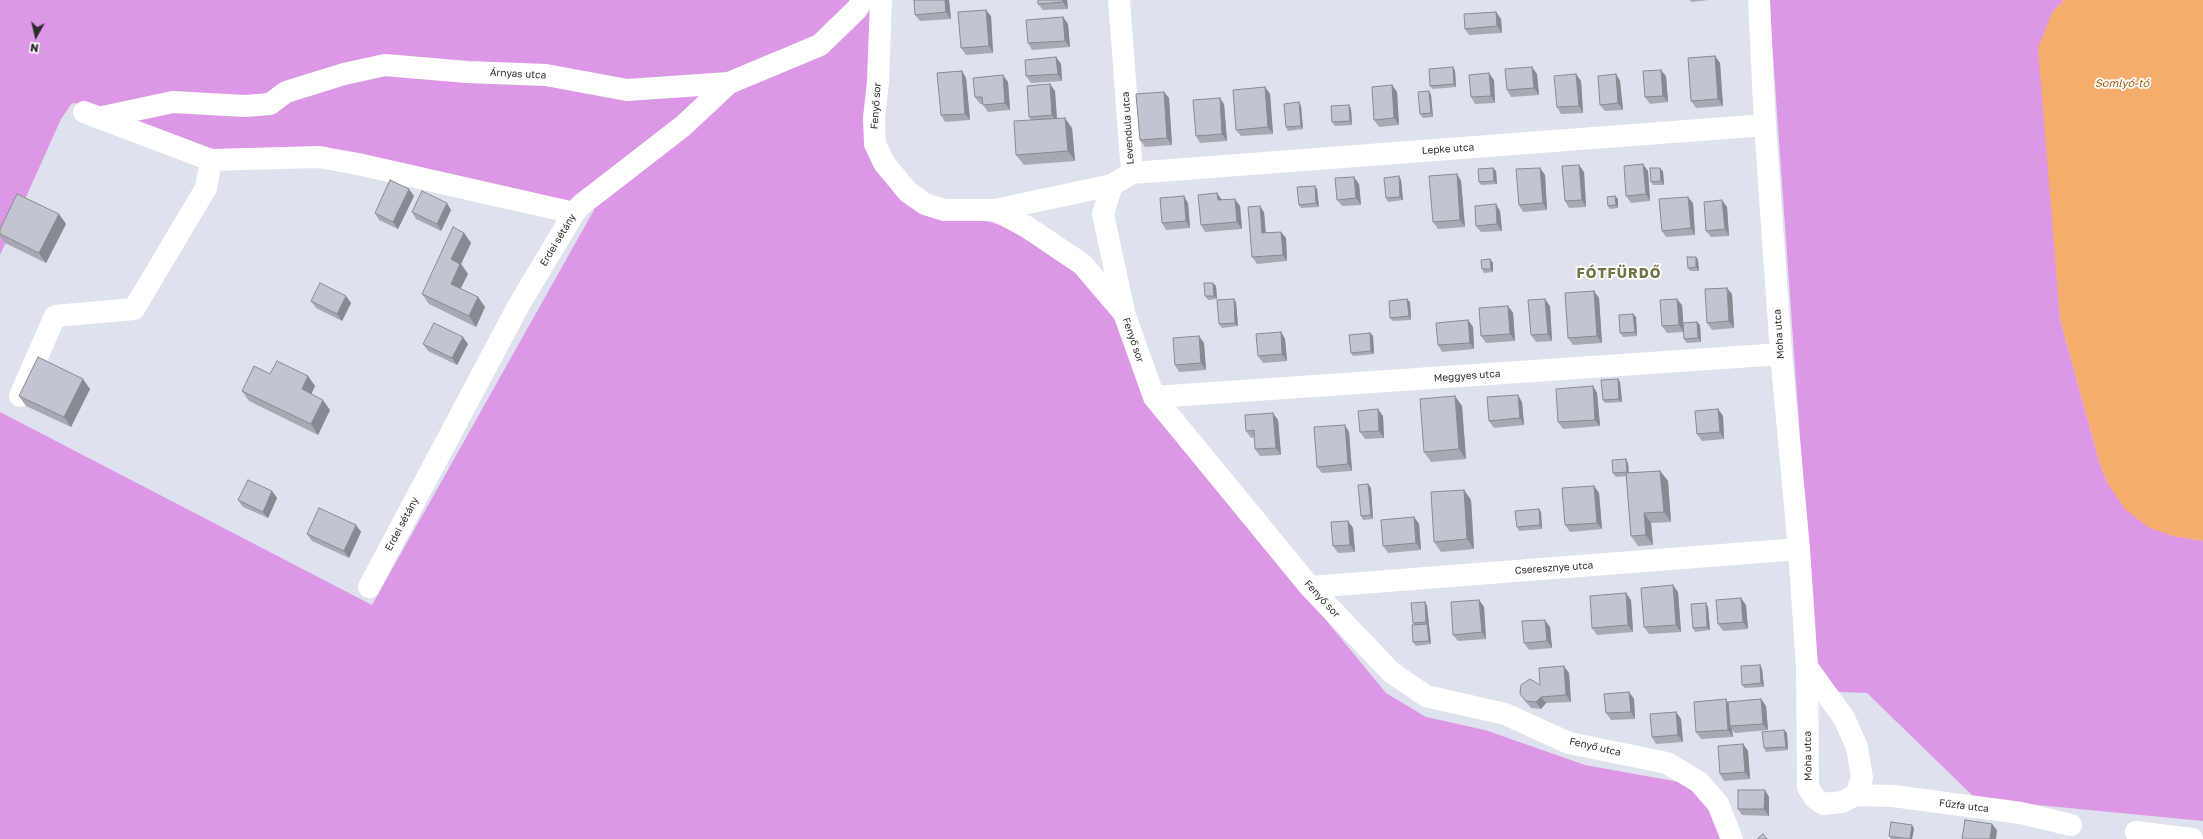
<!DOCTYPE html>
<html>
<head>
<meta charset="utf-8">
<style>
	body { margin:0 }
	#map { position:relative; width:2203px; height:839px; overflow:hidden; background:#dee1ee; font-family:"Golos Text",sans-serif }
	canvas { display:block }
	.north { position:absolute; left:16px; top:16px; width:40px; height:40px; -webkit-text-stroke:3px #fff; paint-order:stroke; rotate:188deg; font-size:11px; font-weight:700; line-height:16px; text-align:center; color:#2c2c2c }
	.north::after { content:''; display:block; margin:auto; width:14px; height:18px; background:#2c2c2c; clip-path:polygon(50% 0,100% 100%,50% 72%,0 100%) }
</style>
</head>
<body>
<div id="map">
<canvas width="2203" height="839"></canvas>
<div class="north">N</div>
</div>
<script>
const ctx = document.querySelector('canvas').getContext('2d');
ctx.lineJoin = 'round';
function paint(path, color) {
  ctx.fillStyle = color;
  ctx.fill(path, 'evenodd');
}
function poly(rows) {
  const path = new Path2D();
  for (const r of rows) {
    path.moveTo(r[0], r[1]);
    for (let i = 2; i < r.length; i += 2) path.lineTo(r[i], r[i + 1]);
  }
  return path;
}
function trace(path, color, width, dash) {
  ctx.strokeStyle = color;
  ctx.lineWidth = width;
  ctx.lineCap = dash ? 'butt' : 'round';
  ctx.setLineDash(dash || []);
  ctx.stroke(path);
}
function drawText(font, color, halo, rows, align = 'center') {
  ctx.font = font + ' "Golos Text",sans-serif';
  ctx.lineWidth = 3.5;
  ctx.setLineDash([]);
  ctx.textBaseline = 'middle';
  ctx.strokeStyle = halo;
  ctx.fillStyle = color;
  for (const [text, x, y, turn = 0] of rows) {
    ctx.save();
    ctx.translate(x, y);
    ctx.rotate((+turn || 0) * Math.PI / 180);
    ctx.textAlign = isNaN(turn) ? turn : align;
    if (halo) ctx.strokeText(text, 0, 0);
    ctx.fillText(text, 0, 0);
    ctx.restore();
  }
}
paint(poly([
	[0,0,881,0,879,142,904,187,944,210,1031,233,1069,264,1112,312,1161,420,1386,693,1426,717,1485,730,1585,765,1718,789,1737,839,0,839,0,412,372,605,594,210,581,205,209,150,93,105,72,103,61,119,0,255],
	[1769,0,2064,0,2052,13,2060,319,2099,461,2108,484,2173,536,2203,541,2203,821,1976,799,1867,693,1818,691]
]), '#dc98e6');
paint(poly([
	[2064,0,2203,0,2203,541,2173,536,2148,527,2125,509,2108,484,2099,461,2060,319,2038,48,2052,13]
]), '#f4ad6d');
trace(poly([
	[881,0,878,82,874,118,875,144,884,163,908,192,925,204,944,210,995,210,1027,227,1082,264,1124,313,1154,397,1310,587,1391,672,1426,696,1505,714,1569,743,1667,763,1699,782,1718,804,1732,839],
	[1119,0,1132,173,1112,185,1103,214,1124,312],
	[1759,0,1765,125,1781,354,1799,549,1807,667,1808,787,1815,798,1823,804,1842,802,1856,795,1862,778,1857,747,1844,718,1807,667],
	[84,112,211,160],
	[98,118,173,102,245,106,270,104,286,92,344,74,385,65,467,72,546,75,627,90,729,83],
	[1132,173,1765,125],
	[995,210,1112,185],
	[20,396,55,316,134,309,206,188,211,160,319,157,358,164,574,213],
	[1154,397,1781,354],
	[369,587,520,303,574,213,581,205,683,126,729,83,820,45,857,9,863,0],
	[1310,587,1799,549],
	[1856,795,1893,796,2021,813,2071,825],
	[2136,832,2192,839]
]), '#fff', 22);
paint(poly([
	[949,0,951,19,920,21,915,15],
	[1067,0,1068,9,1043,10,1038,4],
	[1690,0,1708,0,1691,2],
	[1496,12,1501,19,1502,33,1469,35,1465,29],
	[991,16,993,53,966,55,961,48],
	[1063,17,1068,24,1070,47,1032,50,1028,43],
	[1715,56,1720,63,1723,106,1696,108,1691,101],
	[1056,57,1061,64,1062,81,1031,83,1026,76],
	[1453,67,1455,71,1456,87,1433,89,1430,86],
	[962,71,966,78,970,120,945,122,941,115],
	[1537,74,1539,95,1511,97,1507,90],
	[1616,74,1620,81,1623,110,1605,111,1600,105],
	[1666,76,1668,102,1650,104,1645,97],
	[1494,80,1495,103,1475,104,1471,97],
	[1581,81,1583,113,1561,114,1557,107],
	[1008,82,1010,110,988,112,983,105,983,104,980,104,975,97],
	[1050,84,1055,91,1057,118,1072,128,1075,161,1024,165,1016,155,1031,120,1029,117],
	[1392,85,1397,92,1399,125,1379,127,1374,120],
	[1265,87,1270,94,1273,134,1241,136,1236,130],
	[1429,91,1431,95,1433,117,1423,118,1420,114],
	[1164,92,1169,98,1172,145,1145,147,1140,140],
	[1224,104,1227,141,1200,143,1196,136],
	[1349,105,1351,109,1352,125,1335,126,1332,122],
	[1301,106,1303,129,1288,131,1286,127],
	[1493,168,1496,171,1497,184,1481,185,1479,182],
	[1540,168,1545,175,1547,210,1523,212,1519,205],
	[1648,171,1650,201,1631,203,1626,196],
	[1663,171,1664,185,1653,185,1651,182],
	[1584,172,1586,207,1569,208,1565,201],
	[1457,174,1461,181,1465,227,1438,229,1433,222],
	[1401,180,1403,200,1388,202,1386,198],
	[1359,184,1361,205,1342,206,1337,200],
	[1317,189,1319,207,1301,208,1299,205],
	[414,196,398,229,379,220,375,213],
	[1615,196,1618,199,1618,208,1610,209,1608,206],
	[1222,200,1240,206,1242,229,1205,232,1201,225],
	[1188,203,1190,228,1166,230,1162,223],
	[1693,203,1695,235,1666,237,1662,231],
	[1727,207,1729,236,1711,237,1706,231],
	[451,210,441,231,416,219,412,212],
	[1500,211,1502,231,1481,232,1476,226],
	[1264,212,1266,233,1281,232,1286,238,1287,261,1257,264,1252,257],
	[59,214,66,224,46,263,5,243,0,236,0,229],
	[464,233,471,243,461,264,468,274,460,288,478,297,485,307,476,327,429,304,422,294],
	[1696,257,1698,260,1699,271,1690,271,1688,268],
	[1490,259,1493,263,1493,272,1484,273,1482,269],
	[1213,283,1216,286,1217,299,1208,300,1205,296],
	[1732,294,1734,328,1712,330,1707,323],
	[346,296,351,303,342,321,316,308,311,301],
	[1599,298,1602,343,1573,345,1568,338],
	[1236,302,1238,326,1222,328,1219,324],
	[1410,302,1411,320,1393,321,1390,318],
	[1682,305,1683,323,1697,322,1700,325,1701,342,1687,343,1684,339,1684,332,1667,333,1662,326],
	[1508,306,1513,313,1515,341,1486,343,1481,336],
	[1550,306,1552,341,1536,342,1531,335],
	[1633,314,1636,317,1637,336,1623,337,1620,333],
	[1468,320,1473,327,1474,349,1442,352,1438,345],
	[1281,332,1285,339,1287,361,1263,363,1258,356],
	[1370,333,1373,336,1374,354,1353,356,1351,353],
	[1204,343,1206,370,1179,372,1175,365],
	[423,344,468,344,457,365,428,351],
	[270,374,308,376,315,386,311,394,330,410,318,435,249,401,242,391],
	[1618,379,1620,382,1622,402,1605,403,1603,400],
	[1593,386,1597,393,1600,426,1563,429,1558,422],
	[90,389,71,427,26,406,19,396],
	[1522,402,1524,425,1494,428,1489,421],
	[1462,406,1466,459,1431,462,1424,452],
	[1718,409,1723,416,1724,439,1702,441,1697,434],
	[1383,416,1384,438,1365,439,1360,432],
	[1278,420,1281,455,1260,456,1255,449,1255,437,1251,438,1246,431],
	[1349,432,1352,471,1322,473,1317,467],
	[1628,463,1629,473,1660,471,1668,481,1671,522,1651,523,1653,545,1638,546,1631,536,1627,476,1616,477,1613,473],
	[1368,484,1371,488,1373,519,1363,520,1361,516],
	[1594,486,1599,493,1602,529,1570,532,1565,525],
	[1464,490,1471,500,1474,549,1441,552,1434,542],
	[272,491,277,498,268,518,243,507,238,500],
	[1541,512,1542,529,1519,531,1517,527],
	[1414,517,1419,524,1421,550,1388,553,1383,546],
	[1348,521,1353,528,1355,552,1338,553,1333,546],
	[356,525,361,532,349,558,312,541,307,534],
	[1678,592,1681,632,1649,634,1644,627],
	[1479,600,1484,607,1486,639,1458,641,1453,635],
	[1631,600,1633,632,1597,635,1592,628],
	[1425,602,1427,606,1431,644,1416,646,1413,642,1414,625,1413,623],
	[1746,605,1748,629,1723,631,1718,624],
	[1708,607,1710,630,1695,632,1693,628],
	[1550,627,1552,648,1529,650,1524,643],
	[1760,665,1762,669,1764,687,1745,688,1742,685],
	[1569,673,1571,702,1546,703,1541,709,1531,708,1525,701,1520,694,1540,685],
	[1629,692,1634,699,1635,719,1611,720,1606,713],
	[1761,699,1766,706,1768,730,1735,733,1732,729,1733,737,1701,739,1696,732,1728,703],
	[1676,712,1681,719,1683,742,1656,744,1652,737],
	[1784,730,1787,733,1788,750,1766,752,1764,748],
	[1743,744,1748,751,1750,779,1724,781,1720,774],
	[1769,797,1769,816,1742,815,1738,809],
	[1912,825,1914,829,1912,839,1891,839,1889,836]
]), '#a7a9b3');
paint(poly([
	[945,0,949,0,951,19,946,12],
	[1063,0,1067,0,1068,9,1063,2],
	[986,10,991,16,993,53,989,46],
	[1496,12,1501,19,1502,33,1497,26],
	[1063,17,1068,24,1070,47,1065,41],
	[1715,56,1720,63,1723,106,1718,99],
	[1056,57,1061,64,1062,81,1058,74],
	[1453,67,1455,71,1456,87,1454,84],
	[1532,67,1537,74,1539,95,1534,88],
	[1661,70,1666,76,1668,102,1663,96],
	[962,71,966,78,970,120,965,114],
	[1489,73,1494,80,1495,103,1491,96],
	[1576,74,1581,81,1583,113,1579,106],
	[1616,74,1620,81,1623,110,1618,103],
	[1003,75,1008,82,1010,110,1005,103],
	[1050,84,1055,91,1057,122,1052,115],
	[1392,85,1397,92,1399,125,1394,118],
	[1265,87,1270,94,1273,134,1268,127],
	[1429,91,1431,95,1433,117,1431,113],
	[1164,92,1169,98,1172,145,1167,138],
	[1220,98,1224,104,1227,141,1222,134],
	[1299,102,1301,106,1303,129,1301,126],
	[1349,105,1351,109,1352,125,1350,121],
	[1065,118,1072,128,1075,161,1068,151],
	[1643,164,1648,171,1650,201,1646,194],
	[1579,165,1584,172,1586,207,1582,200],
	[1493,168,1496,171,1497,184,1494,181],
	[1540,168,1545,175,1547,210,1543,203],
	[1660,168,1663,171,1664,185,1661,181],
	[1457,174,1461,181,1465,227,1460,220],
	[1399,176,1401,180,1403,200,1400,197],
	[1354,177,1359,184,1361,205,1356,198],
	[1315,186,1317,189,1319,207,1316,203],
	[409,189,414,196,398,229,393,222],
	[1217,193,1222,200,1218,200],
	[1184,196,1188,203,1190,228,1186,221],
	[1615,196,1618,199,1618,208,1616,205],
	[1688,197,1693,203,1695,235,1691,228],
	[1235,199,1240,206,1242,229,1237,222],
	[1722,200,1727,207,1729,236,1725,229],
	[447,203,451,210,441,231,437,224],
	[1496,204,1500,211,1502,231,1497,224],
	[1260,206,1264,212,1266,240,1262,233],
	[59,214,66,224,46,263,39,253],
	[1281,232,1286,238,1287,261,1283,255],
	[464,233,471,243,461,264,468,274,458,294,451,284,451,259],
	[1696,257,1698,260,1699,271,1696,267],
	[1490,259,1493,263,1493,272,1491,269],
	[1213,283,1216,286,1217,299,1214,296],
	[1727,288,1732,294,1734,328,1729,321],
	[1594,291,1599,298,1602,343,1597,336],
	[346,296,351,303,342,321,337,314],
	[478,297,485,307,476,327,469,316],
	[1234,299,1236,302,1238,326,1235,323],
	[1407,299,1410,302,1411,320,1409,316],
	[1545,299,1550,306,1552,341,1548,334],
	[1677,299,1682,305,1684,332,1679,325],
	[1508,306,1513,313,1515,341,1510,334],
	[1633,314,1636,317,1637,336,1635,332],
	[1468,320,1473,327,1474,349,1470,343],
	[1697,322,1700,325,1701,342,1698,338],
	[1281,332,1285,339,1287,361,1282,354],
	[1370,333,1373,336,1374,354,1371,351],
	[1199,336,1204,343,1206,370,1201,363],
	[463,337,468,344,457,365,452,358],
	[308,376,315,386,309,399,302,389],
	[83,379,90,389,71,427,64,417],
	[1618,379,1620,382,1622,402,1619,399],
	[1593,386,1597,393,1600,426,1595,420],
	[1518,395,1522,402,1524,425,1520,418],
	[1455,396,1462,406,1466,459,1459,449],
	[323,400,330,410,318,435,311,424],
	[1378,409,1383,416,1384,438,1379,431],
	[1718,409,1723,416,1724,439,1720,432],
	[1273,413,1278,420,1281,455,1276,448],
	[1345,425,1349,432,1352,471,1348,464],
	[1626,459,1628,463,1629,476,1627,472],
	[1660,471,1668,481,1671,522,1664,512],
	[1368,484,1371,488,1373,519,1371,515],
	[1594,486,1599,493,1602,529,1597,523],
	[1464,490,1471,500,1474,549,1467,539],
	[272,491,277,498,268,518,263,512],
	[1539,509,1541,512,1542,529,1540,525],
	[1644,513,1651,523,1653,545,1646,535],
	[1414,517,1419,524,1421,550,1416,543],
	[1348,521,1353,528,1355,552,1350,545],
	[356,525,361,532,349,558,344,551],
	[1673,585,1678,592,1681,632,1676,625],
	[1626,593,1631,600,1633,632,1628,625],
	[1741,598,1746,605,1748,629,1743,622],
	[1479,600,1484,607,1486,639,1482,632],
	[1425,602,1427,606,1431,644,1429,641,1427,624,1426,622],
	[1706,603,1708,607,1710,630,1707,627],
	[1545,620,1550,627,1552,648,1547,641],
	[1760,665,1762,669,1764,687,1761,683],
	[1564,666,1569,673,1571,702,1566,695],
	[1629,692,1634,699,1635,719,1631,712],
	[1541,697,1546,703,1541,709,1536,702],
	[1726,699,1730,706,1730,726,1732,729,1733,737,1728,730],
	[1761,699,1766,706,1768,730,1763,724],
	[1676,712,1681,719,1683,742,1678,735],
	[1784,730,1787,733,1788,750,1786,747],
	[1743,744,1748,751,1750,779,1745,772],
	[1765,790,1769,797,1769,816,1764,809],
	[1992,824,1997,830,1996,839,1990,839],
	[1912,825,1914,829,1912,839,1910,839]
]), '#888a92');
const building = poly([
	[914,0,945,0,946,12,915,15,914,0],
	[1038,0,1063,0,1063,2,1038,4,1038,0],
	[986,10,989,46,961,48,958,12,986,10],
	[1496,12,1497,26,1465,29,1464,14,1496,12],
	[1063,17,1065,41,1028,43,1026,20,1063,17],
	[1715,56,1718,99,1691,101,1688,58,1715,56],
	[1056,57,1058,74,1026,76,1025,60,1056,57],
	[1453,67,1454,84,1430,86,1429,69,1453,67],
	[1532,67,1534,88,1507,90,1505,69,1532,67],
	[1661,70,1663,96,1645,97,1643,71,1661,70],
	[962,71,965,114,941,115,937,73,962,71],
	[1489,73,1491,96,1471,97,1469,75,1489,73],
	[1576,74,1579,106,1557,107,1554,76,1576,74],
	[1616,74,1618,103,1600,105,1598,76,1616,74],
	[1003,75,1005,103,983,105,982,97,975,97,973,78,1003,75],
	[1050,84,1052,115,1029,117,1027,86,1050,84],
	[1392,85,1394,118,1374,120,1372,87,1392,85],
	[1265,87,1268,127,1236,130,1233,90,1265,87],
	[1429,91,1431,113,1420,114,1418,92,1429,91],
	[1164,92,1167,138,1140,140,1136,94,1164,92],
	[1220,98,1222,134,1196,136,1193,100,1220,98],
	[1299,102,1301,126,1286,127,1284,104,1299,102],
	[1349,105,1350,121,1332,122,1331,106,1349,105],
	[1065,118,1068,151,1016,155,1014,121,1065,118],
	[1643,164,1646,194,1626,196,1624,166,1643,164],
	[1579,165,1582,200,1565,201,1562,166,1579,165],
	[1493,168,1494,181,1479,182,1478,169,1493,168],
	[1540,168,1543,203,1519,205,1516,169,1540,168],
	[1650,168,1660,168,1661,181,1651,182,1650,168],
	[1457,174,1460,220,1433,222,1429,176,1457,174],
	[1399,176,1400,197,1386,198,1384,178,1399,176],
	[1354,177,1356,198,1337,200,1335,178,1354,177],
	[390,180,409,189,393,222,375,213,390,180],
	[1315,186,1316,203,1299,205,1297,187,1315,186],
	[422,191,447,203,437,224,412,212,422,191],
	[1217,193,1218,200,1235,199,1237,222,1201,225,1198,195,1217,193],
	[17,194,59,214,39,253,0,234,0,229,17,194],
	[1184,196,1186,221,1162,223,1160,198,1184,196],
	[1615,196,1616,205,1608,206,1607,197,1615,196],
	[1688,197,1691,228,1662,231,1659,199,1688,197],
	[1722,200,1725,229,1706,231,1704,202,1722,200],
	[1496,204,1497,224,1476,226,1475,206,1496,204],
	[1260,206,1262,233,1281,232,1283,255,1252,257,1248,207,1260,206],
	[453,227,464,233,451,259,460,264,451,284,478,297,469,316,422,294,453,227],
	[1687,257,1696,257,1696,267,1688,268,1687,257],
	[1490,259,1491,269,1482,269,1481,260,1490,259],
	[320,283,346,296,337,314,311,301,320,283],
	[1204,283,1213,283,1214,296,1205,296,1204,283],
	[1727,288,1729,321,1707,323,1705,289,1727,288],
	[1594,291,1597,336,1568,338,1565,293,1594,291],
	[1234,299,1235,323,1219,324,1217,300,1234,299],
	[1407,299,1409,316,1390,318,1389,301,1407,299],
	[1545,299,1548,334,1531,335,1528,300,1545,299],
	[1677,299,1679,325,1662,326,1660,300,1677,299],
	[1508,306,1510,334,1481,336,1479,308,1508,306],
	[1633,314,1635,332,1620,333,1619,315,1633,314],
	[1468,320,1470,343,1438,345,1436,323,1468,320],
	[1697,322,1698,338,1684,339,1683,323,1697,322],
	[434,323,463,337,452,358,423,344,434,323],
	[1281,332,1282,354,1258,356,1256,334,1281,332],
	[1370,333,1371,351,1351,353,1349,335,1370,333],
	[1199,336,1201,363,1175,365,1173,338,1199,336],
	[38,357,83,379,64,417,19,396,38,357],
	[277,361,308,376,302,389,323,400,311,424,242,391,254,366,270,374,277,361],
	[1618,379,1619,399,1603,400,1601,380,1618,379],
	[1593,386,1595,420,1558,422,1556,389,1593,386],
	[1518,395,1520,418,1489,421,1487,397,1518,395],
	[1455,396,1459,449,1424,452,1420,399,1455,396],
	[1378,409,1379,431,1360,432,1358,411,1378,409],
	[1718,409,1720,432,1697,434,1695,411,1718,409],
	[1273,413,1276,448,1255,449,1254,430,1246,431,1245,415,1273,413],
	[1345,425,1348,464,1317,467,1314,427,1345,425],
	[1626,459,1627,472,1613,473,1612,460,1626,459],
	[1660,471,1664,512,1644,513,1646,535,1631,536,1626,473,1660,471],
	[248,480,272,491,263,512,238,500,248,480],
	[1368,484,1371,515,1361,516,1358,485,1368,484],
	[1594,486,1597,523,1565,525,1562,488,1594,486],
	[1464,490,1467,539,1434,542,1431,492,1464,490],
	[319,508,356,525,344,551,307,534,319,508],
	[1539,509,1540,525,1517,527,1515,511,1539,509],
	[1414,517,1416,543,1383,546,1381,520,1414,517],
	[1348,521,1350,545,1333,546,1331,522,1348,521],
	[1673,585,1676,625,1644,627,1641,588,1673,585],
	[1626,593,1628,625,1592,628,1590,596,1626,593],
	[1741,598,1743,622,1718,624,1716,600,1741,598],
	[1479,600,1482,632,1453,635,1451,602,1479,600],
	[1425,602,1426,622,1413,623,1411,603,1425,602],
	[1706,603,1707,627,1693,628,1691,604,1706,603],
	[1545,620,1547,641,1524,643,1522,621,1545,620],
	[1427,624,1429,641,1413,642,1412,625,1427,624],
	[1760,665,1761,683,1742,685,1741,666,1760,665],
	[1564,666,1566,695,1541,697,1536,702,1526,701,1520,694,1521,685,1530,679,1540,685,1539,668,1564,666],
	[1629,692,1631,712,1606,713,1604,694,1629,692],
	[1726,699,1728,730,1696,732,1694,702,1726,699],
	[1761,699,1763,724,1730,726,1728,702,1761,699],
	[1676,712,1678,735,1652,737,1650,714,1676,712],
	[1784,730,1786,747,1764,748,1762,732,1784,730],
	[1743,744,1745,772,1720,774,1718,746,1743,744],
	[1738,790,1765,790,1764,809,1738,809,1738,790],
	[1965,820,1992,824,1990,839,1962,839,1965,820],
	[1891,822,1912,825,1910,839,1889,836,1891,822],
	[1763,834,1767,839,1757,839,1763,834]
]);
paint(building, '#c2c5d0');
trace(building, '#888a92', 1);
drawText('10px', '#2c2c2c', '#fff', [
	["Árnyas utca",518,74,3],
	["Fenyő sor",876,106,-86],
	["Levendula utca",1128,128,-94],
	["Lepke utca",1448,149,-4],
	["Erdei sétány",558,240,-59],
	["Moha utca",1779,334,-94],
	["Fenyő sor",1133,340,71],
	["Meggyes utca",1467,376,-4],
	["Erdei sétány",402,524,-62],
	["Cseresznye utca",1554,568,-4],
	["Fenyő sor",1322,599,47],
	["Fenyő utca",1595,747,13],
	["Moha utca",1808,756,-91],
	["Fűzfa utca",1964,806,7]
]);
drawText('italic 11px', '#a45e08', '#fff', [
	["Somlyó-tó",2122,84]
]);
ctx.letterSpacing = '1px';
drawText('bold 14px', '#727444', '#fff', [
	["FÓTFÜRDŐ",1619,274]
]);
ctx.letterSpacing = '0px';
</script>
</body>
</html>
